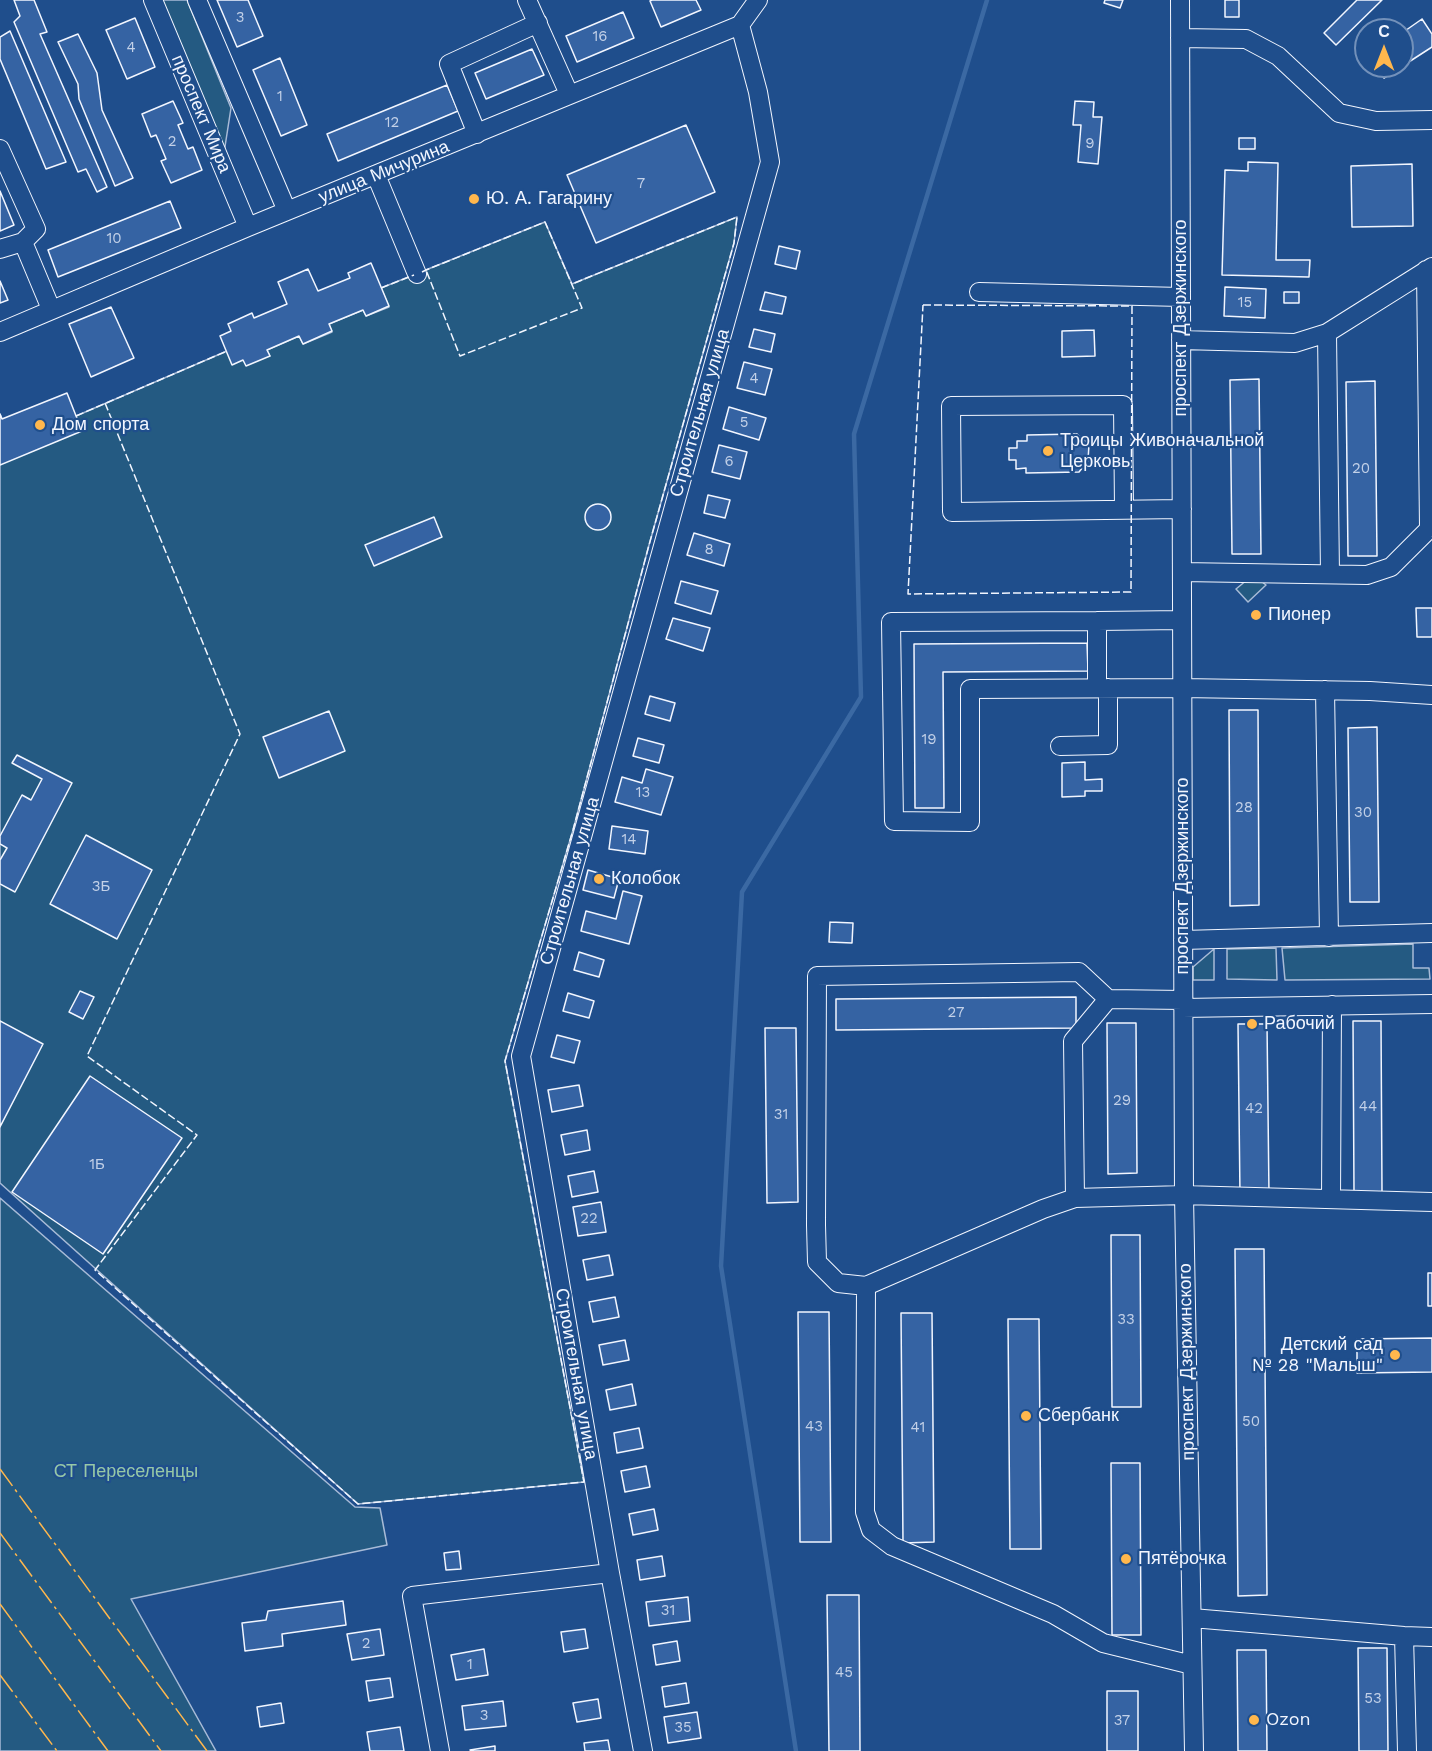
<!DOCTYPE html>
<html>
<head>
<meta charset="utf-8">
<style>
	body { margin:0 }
	#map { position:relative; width:1432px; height:1751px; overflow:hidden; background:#1f4e8c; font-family:"Work Sans",sans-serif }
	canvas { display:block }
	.north { position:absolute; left:1354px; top:18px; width:60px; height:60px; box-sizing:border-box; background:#1f4e8c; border:2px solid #7391ba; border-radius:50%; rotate:0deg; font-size:16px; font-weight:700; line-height:24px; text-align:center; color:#f2f6ff }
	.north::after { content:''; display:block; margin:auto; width:21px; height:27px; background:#ffb74d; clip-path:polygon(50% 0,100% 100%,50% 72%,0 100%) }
</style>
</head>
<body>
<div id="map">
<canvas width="1432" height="1751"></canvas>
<div class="north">С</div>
</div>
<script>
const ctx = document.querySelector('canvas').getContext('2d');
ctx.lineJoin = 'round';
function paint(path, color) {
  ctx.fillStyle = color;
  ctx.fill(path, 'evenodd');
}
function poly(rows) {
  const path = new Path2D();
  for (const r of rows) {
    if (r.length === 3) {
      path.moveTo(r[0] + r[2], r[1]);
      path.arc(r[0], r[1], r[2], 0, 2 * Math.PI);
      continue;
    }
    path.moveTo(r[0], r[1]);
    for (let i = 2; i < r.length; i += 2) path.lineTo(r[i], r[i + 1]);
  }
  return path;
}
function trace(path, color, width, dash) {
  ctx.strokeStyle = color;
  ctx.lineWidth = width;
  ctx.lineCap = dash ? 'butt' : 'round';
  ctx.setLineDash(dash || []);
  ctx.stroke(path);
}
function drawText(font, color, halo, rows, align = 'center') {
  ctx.font = font + ' "Work Sans",sans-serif';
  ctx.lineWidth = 4.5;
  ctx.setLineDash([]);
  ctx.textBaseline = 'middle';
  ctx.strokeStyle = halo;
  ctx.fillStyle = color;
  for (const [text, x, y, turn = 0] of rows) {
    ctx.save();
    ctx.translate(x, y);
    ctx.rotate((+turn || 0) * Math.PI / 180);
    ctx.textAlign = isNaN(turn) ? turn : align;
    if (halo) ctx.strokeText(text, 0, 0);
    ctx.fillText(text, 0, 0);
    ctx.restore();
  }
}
const green = poly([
	[160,0,187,0,231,108,224,153,160,0],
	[737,217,734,243,649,545,573,830,505,1061,584,1482,358,1504,0,1183,0,414,2,419,76,416,227,351,243,360,270,356,267,350,299,336,303,344,332,332,329,324,363,310,366,316,389,307,381,288,545,222,572,284,737,217],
	[1253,575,1266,585,1248,602,1236,589,1253,575],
	[1413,944,1413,968,1429,968,1430,979,1285,980,1282,948,1413,944],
	[1276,948,1277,980,1227,979,1227,949,1276,948],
	[1214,949,1214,980,1193,980,1193,967,1214,949],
	[0,1198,355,1507,380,1508,387,1545,131,1599,216,1751,0,1751,0,1198]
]);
paint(green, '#245a82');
trace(green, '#a8bbd7', 1.5);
trace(poly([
	[796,1751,721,1266,742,892,861,697,854,434,987,0]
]), '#3b69a3', 4.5);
const building = poly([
	[14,0,34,0,47,32,40,34,107,187,97,192,86,169,78,172,14,22,20,16,14,0],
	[217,0,248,0,263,36,237,47,217,0],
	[652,0,696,0,701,10,661,27,650,1,652,0],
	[1105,0,1123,0,1120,8,1104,3,1105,0],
	[1225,0,1239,0,1239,17,1225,17,1225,0],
	[1357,0,1382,0,1336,45,1324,33,1357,0],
	[623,12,634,38,577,62,566,36,623,12],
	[135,18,155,67,127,79,106,30,135,18],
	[1422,19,1432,34,1432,47,1384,78,1376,66,1402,66,1402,33,1422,19],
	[10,31,66,162,46,169,0,59,0,37,10,31],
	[78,34,97,73,102,110,133,178,115,186,79,99,78,84,58,42,78,34],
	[532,49,544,75,486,99,475,73,532,49],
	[280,58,307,125,281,136,253,70,280,58],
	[447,85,458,111,338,161,327,134,447,85],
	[173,101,183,123,178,125,188,149,193,147,202,170,171,183,161,161,166,159,156,135,151,137,142,114,173,101],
	[1075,101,1094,102,1093,117,1102,117,1098,164,1078,162,1081,125,1073,125,1075,101],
	[686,125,715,192,596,243,567,175,686,125],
	[1239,138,1255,138,1255,149,1239,149,1239,138],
	[1248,162,1278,163,1276,260,1310,260,1309,277,1222,275,1225,170,1248,171,1248,162],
	[1412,164,1413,226,1352,227,1351,166,1412,164],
	[0,191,14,225,0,231,0,191],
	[170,201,181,228,58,277,48,250,170,201],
	[779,246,800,251,796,269,775,264,779,246],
	[371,263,389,306,366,316,363,310,329,324,332,331,303,344,299,336,267,350,270,356,246,366,243,360,232,365,220,336,231,331,228,324,252,313,254,318,287,304,278,282,308,269,318,291,350,278,348,273,371,263],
	[0,281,8,300,0,303,0,281],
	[1225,287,1266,289,1265,318,1224,316,1225,287],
	[765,292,786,297,782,314,760,310,765,292],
	[1284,292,1299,292,1299,303,1284,303,1284,292],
	[111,307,134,358,91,377,69,324,111,307],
	[754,329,775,334,771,352,749,347,754,329],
	[1094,330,1095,356,1062,357,1062,331,1094,330],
	[744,362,772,369,765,395,737,388,744,362],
	[1259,379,1261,554,1232,554,1230,380,1259,379],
	[1375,381,1377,556,1348,556,1346,382,1375,381],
	[67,393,82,431,0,465,0,414,2,419,67,393],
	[729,407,766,418,759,440,723,429,729,407],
	[1077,434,1089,444,1088,461,1079,472,1026,473,1026,468,1016,469,1016,460,1009,460,1009,448,1017,448,1017,441,1027,441,1027,435,1077,434],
	[719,445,747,452,740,479,712,472,719,445],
	[708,495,730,500,725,518,704,513,708,495],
	[598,517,13],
	[434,517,442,537,374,566,365,545,434,517],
	[694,533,730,544,724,566,687,555,694,533],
	[681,581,718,591,711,614,675,603,681,581],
	[1416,608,1432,608,1432,637,1417,637,1416,608],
	[673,618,710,628,703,651,666,639,673,618],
	[1087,643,1088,671,943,672,944,808,915,808,914,644,1087,643],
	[650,696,675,703,670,721,645,714,650,696],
	[1229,710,1258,710,1259,905,1230,906,1229,710],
	[329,711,345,751,279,778,263,737,329,711],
	[1377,727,1379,902,1350,902,1348,728,1377,727],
	[638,738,664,745,659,763,633,756,638,738],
	[17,755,72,783,15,892,0,884,0,860,7,848,0,844,0,836,22,795,31,800,42,779,12,763,17,755],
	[1085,762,1085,780,1102,779,1102,791,1085,791,1085,796,1062,797,1062,763,1085,762],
	[646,769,673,777,661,815,615,802,622,777,642,783,646,769],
	[612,826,648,831,645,854,609,849,612,826],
	[86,835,152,870,117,939,50,904,86,835],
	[588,870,619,879,614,898,583,890,588,870],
	[623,891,642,896,629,944,581,931,586,911,616,919,623,891],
	[830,922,853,923,852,943,829,942,830,922],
	[579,952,604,960,599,977,574,970,579,952],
	[80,991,94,997,83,1019,69,1012,80,991],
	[568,993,594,1001,589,1018,563,1011,568,993],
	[1076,997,1076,1028,836,1030,836,999,1076,997],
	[0,1021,43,1044,0,1127,0,1021],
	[1353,1021,1381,1021,1382,1193,1354,1193,1353,1021],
	[1107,1023,1136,1023,1137,1173,1108,1174,1107,1023],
	[1238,1024,1267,1024,1269,1195,1240,1196,1238,1024],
	[765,1028,796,1028,798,1202,767,1203,765,1028],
	[557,1035,580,1041,574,1063,551,1057,557,1035],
	[90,1076,182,1138,103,1254,12,1192,90,1076],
	[579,1085,583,1106,552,1112,548,1090,579,1085],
	[587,1130,590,1150,565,1155,561,1135,587,1130],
	[594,1171,598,1192,572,1197,568,1176,594,1171],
	[601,1202,606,1232,578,1236,573,1207,601,1202],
	[1111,1235,1140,1235,1141,1407,1112,1407,1111,1235],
	[1235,1249,1264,1249,1267,1595,1238,1596,1235,1249],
	[609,1255,613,1275,587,1280,583,1260,609,1255],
	[1428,1273,1432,1273,1432,1306,1428,1306,1428,1273],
	[615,1297,619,1317,593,1322,589,1302,615,1297],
	[798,1312,829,1312,831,1542,800,1542,798,1312],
	[901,1313,932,1313,934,1542,903,1543,901,1313],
	[1008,1319,1039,1319,1041,1549,1010,1549,1008,1319],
	[1432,1338,1432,1372,1357,1373,1357,1339,1432,1338],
	[625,1340,629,1360,603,1365,599,1345,625,1340],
	[632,1384,636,1405,610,1410,606,1390,632,1384],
	[639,1428,643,1448,617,1453,614,1433,639,1428],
	[1111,1463,1140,1463,1141,1635,1112,1635,1111,1463],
	[646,1466,650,1487,625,1492,621,1471,646,1466],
	[654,1509,658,1530,633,1535,629,1514,654,1509],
	[459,1551,461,1569,446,1570,444,1553,459,1551],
	[662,1556,665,1576,640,1580,637,1560,662,1556],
	[827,1595,859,1595,860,1751,829,1751,827,1595],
	[688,1597,690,1621,649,1626,646,1602,688,1597],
	[343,1601,346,1625,282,1634,283,1646,245,1651,242,1623,266,1620,268,1611,343,1601],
	[380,1629,384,1655,352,1660,347,1634,380,1629],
	[585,1629,588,1648,564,1652,561,1632,585,1629],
	[677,1641,680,1661,656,1665,653,1645,677,1641],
	[1358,1648,1387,1648,1388,1751,1359,1751,1358,1648],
	[484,1649,488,1675,456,1680,451,1655,484,1649],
	[1237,1650,1266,1650,1267,1751,1238,1751,1237,1650],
	[390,1678,393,1697,369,1701,366,1681,390,1678],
	[686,1683,689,1703,665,1707,662,1687,686,1683],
	[1107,1691,1138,1691,1138,1751,1107,1751,1107,1691],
	[598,1699,601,1718,577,1722,573,1703,598,1699],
	[503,1701,506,1726,465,1730,462,1706,503,1701],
	[281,1703,284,1723,260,1727,257,1707,281,1703],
	[697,1712,701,1738,668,1743,664,1717,697,1712],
	[400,1727,404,1751,370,1751,367,1732,400,1727],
	[608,1740,610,1751,585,1751,584,1743,608,1740],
	[495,1746,495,1751,471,1751,470,1750,495,1746]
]);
paint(building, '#3563a3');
trace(building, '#f2f6ff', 1.5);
const minor = poly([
	[153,0,248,227],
	[197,0,287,211],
	[527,0,569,94],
	[1180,0,1184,1195,1194,1751],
	[1180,38,1246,39,1278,56,1339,113,1376,121,1432,120],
	[477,134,449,64,538,23],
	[0,149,36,229,23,242,51,309],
	[376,175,417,274],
	[0,249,23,242],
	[1426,270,1429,528],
	[979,292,1181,297],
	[0,332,248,227,740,25,758,0],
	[1327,333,1330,574],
	[1181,340,1295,343,1327,333,1432,267],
	[1124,509,1123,405,951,406,952,512,1182,509],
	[1182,572,1367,575,1391,567,1432,526],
	[1097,621,891,622,894,821,970,822,970,689,1182,688,1370,691,1432,695],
	[1097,688,1097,621,1182,620],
	[1325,690,1329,937],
	[1060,746,1108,745,1108,688],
	[1183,940,1432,933],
	[1183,1000,1108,999,1079,972,817,976,816,1225,817,1262,838,1283,866,1286,1043,1209,1075,1198,1184,1195,1432,1202],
	[1183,1008,1432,1004],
	[1075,1198,1073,1041,1108,999],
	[1331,1199,1332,1005],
	[866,1286,865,1512,871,1530,892,1546,1053,1614,1103,1643,1192,1665],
	[1192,1618,1404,1636,1432,1637],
	[1404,1636,1407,1751],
	[440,1751,412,1596,610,1573],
	[643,1751,610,1573,521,1056,770,162,758,92,740,25]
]);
trace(minor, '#f2f6ff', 20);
trace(minor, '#1f4e8c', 18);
trace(poly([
	[422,272,426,270,545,222,582,308,460,356,426,270],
	[381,288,414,275],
	[923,305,1132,306,1131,592,908,594,923,305],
	[105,403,240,734,87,1056,197,1135,95,1270,358,1504,584,1482,505,1061,573,830,649,545,734,243,737,217,572,284],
	[76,416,227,351]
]), '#f2f6ff', 1.5, [8, 3]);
trace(poly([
	[0,1469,207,1751],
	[0,1533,161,1751],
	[0,1604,108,1751],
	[0,1675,57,1751]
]), '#ffb74d', 1.5, [21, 4.5, 3, 4.5]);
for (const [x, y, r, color] of [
	[474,199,6,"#ffb74d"],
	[40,425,6,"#ffb74d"],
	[1048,451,6,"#ffb74d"],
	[1256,615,6,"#ffb74d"],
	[599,879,6,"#ffb74d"],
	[1252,1024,6,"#ffb74d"],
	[1395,1355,6,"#ffb74d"],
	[1026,1416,6,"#ffb74d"],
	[1126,1559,6,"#ffb74d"],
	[1254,1720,6,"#ffb74d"]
]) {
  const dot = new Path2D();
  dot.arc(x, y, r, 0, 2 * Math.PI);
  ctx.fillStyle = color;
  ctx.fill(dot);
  trace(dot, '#1f4e8c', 2);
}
drawText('15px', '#c3d1e8', null, [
	["3",240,18],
	["16",600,37],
	["4",131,48],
	["1",280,97],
	["12",392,123],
	["2",172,142],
	["9",1090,144],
	["7",641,184],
	["10",114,239],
	["15",1245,303],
	["4",754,379],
	["5",744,423],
	["6",729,462],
	["20",1361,469],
	["8",709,550],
	["19",929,740],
	["13",643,793],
	["28",1244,808],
	["30",1363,813],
	["14",629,840],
	["3Б",101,887],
	["27",956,1013],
	["29",1122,1101],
	["44",1368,1107],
	["42",1254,1109],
	["31",781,1115],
	["1Б",97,1165],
	["22",589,1219],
	["33",1126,1320],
	["50",1251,1422],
	["43",814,1427],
	["41",918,1428],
	["31",668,1611],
	["2",366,1644],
	["1",470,1665],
	["45",844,1673],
	["53",1373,1699],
	["3",484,1716],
	["37",1122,1721],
	["35",683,1728]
]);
drawText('18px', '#f2f6ff', '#1f4e8c', [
	["проспект Мира",201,114,67],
	["улица Мичурина",384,172,-22],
	["проспект Дзержинского",1181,318,-90],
	["Строительная улица",700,413,-74],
	["проспект Дзержинского",1183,876,-90],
	["Строительная улица",570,881,-74],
	["проспект Дзержинского",1187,1362,-91],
	["Строительная улица",576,1374,80]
]);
drawText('18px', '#f2f6ff', '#1f4e8c', [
	["Ю. А. Гагарину",486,199],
	["Дом спорта",52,425],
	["Троицы Живоначальной",1060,441],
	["Церковь",1060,462],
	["Пионер",1268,615],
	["Колобок",611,879],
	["Рабочий",1264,1024],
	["Детский сад",1383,1345,"right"],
	["№ 28 \"Малыш\"",1383,1366,"right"],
	["Сбербанк",1038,1416],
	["Пятёрочка",1138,1559],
	["Ozon",1266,1720]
], 'left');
drawText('18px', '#97c8a6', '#1f4e8c', [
	["СТ Переселенцы",126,1472]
]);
</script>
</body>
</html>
